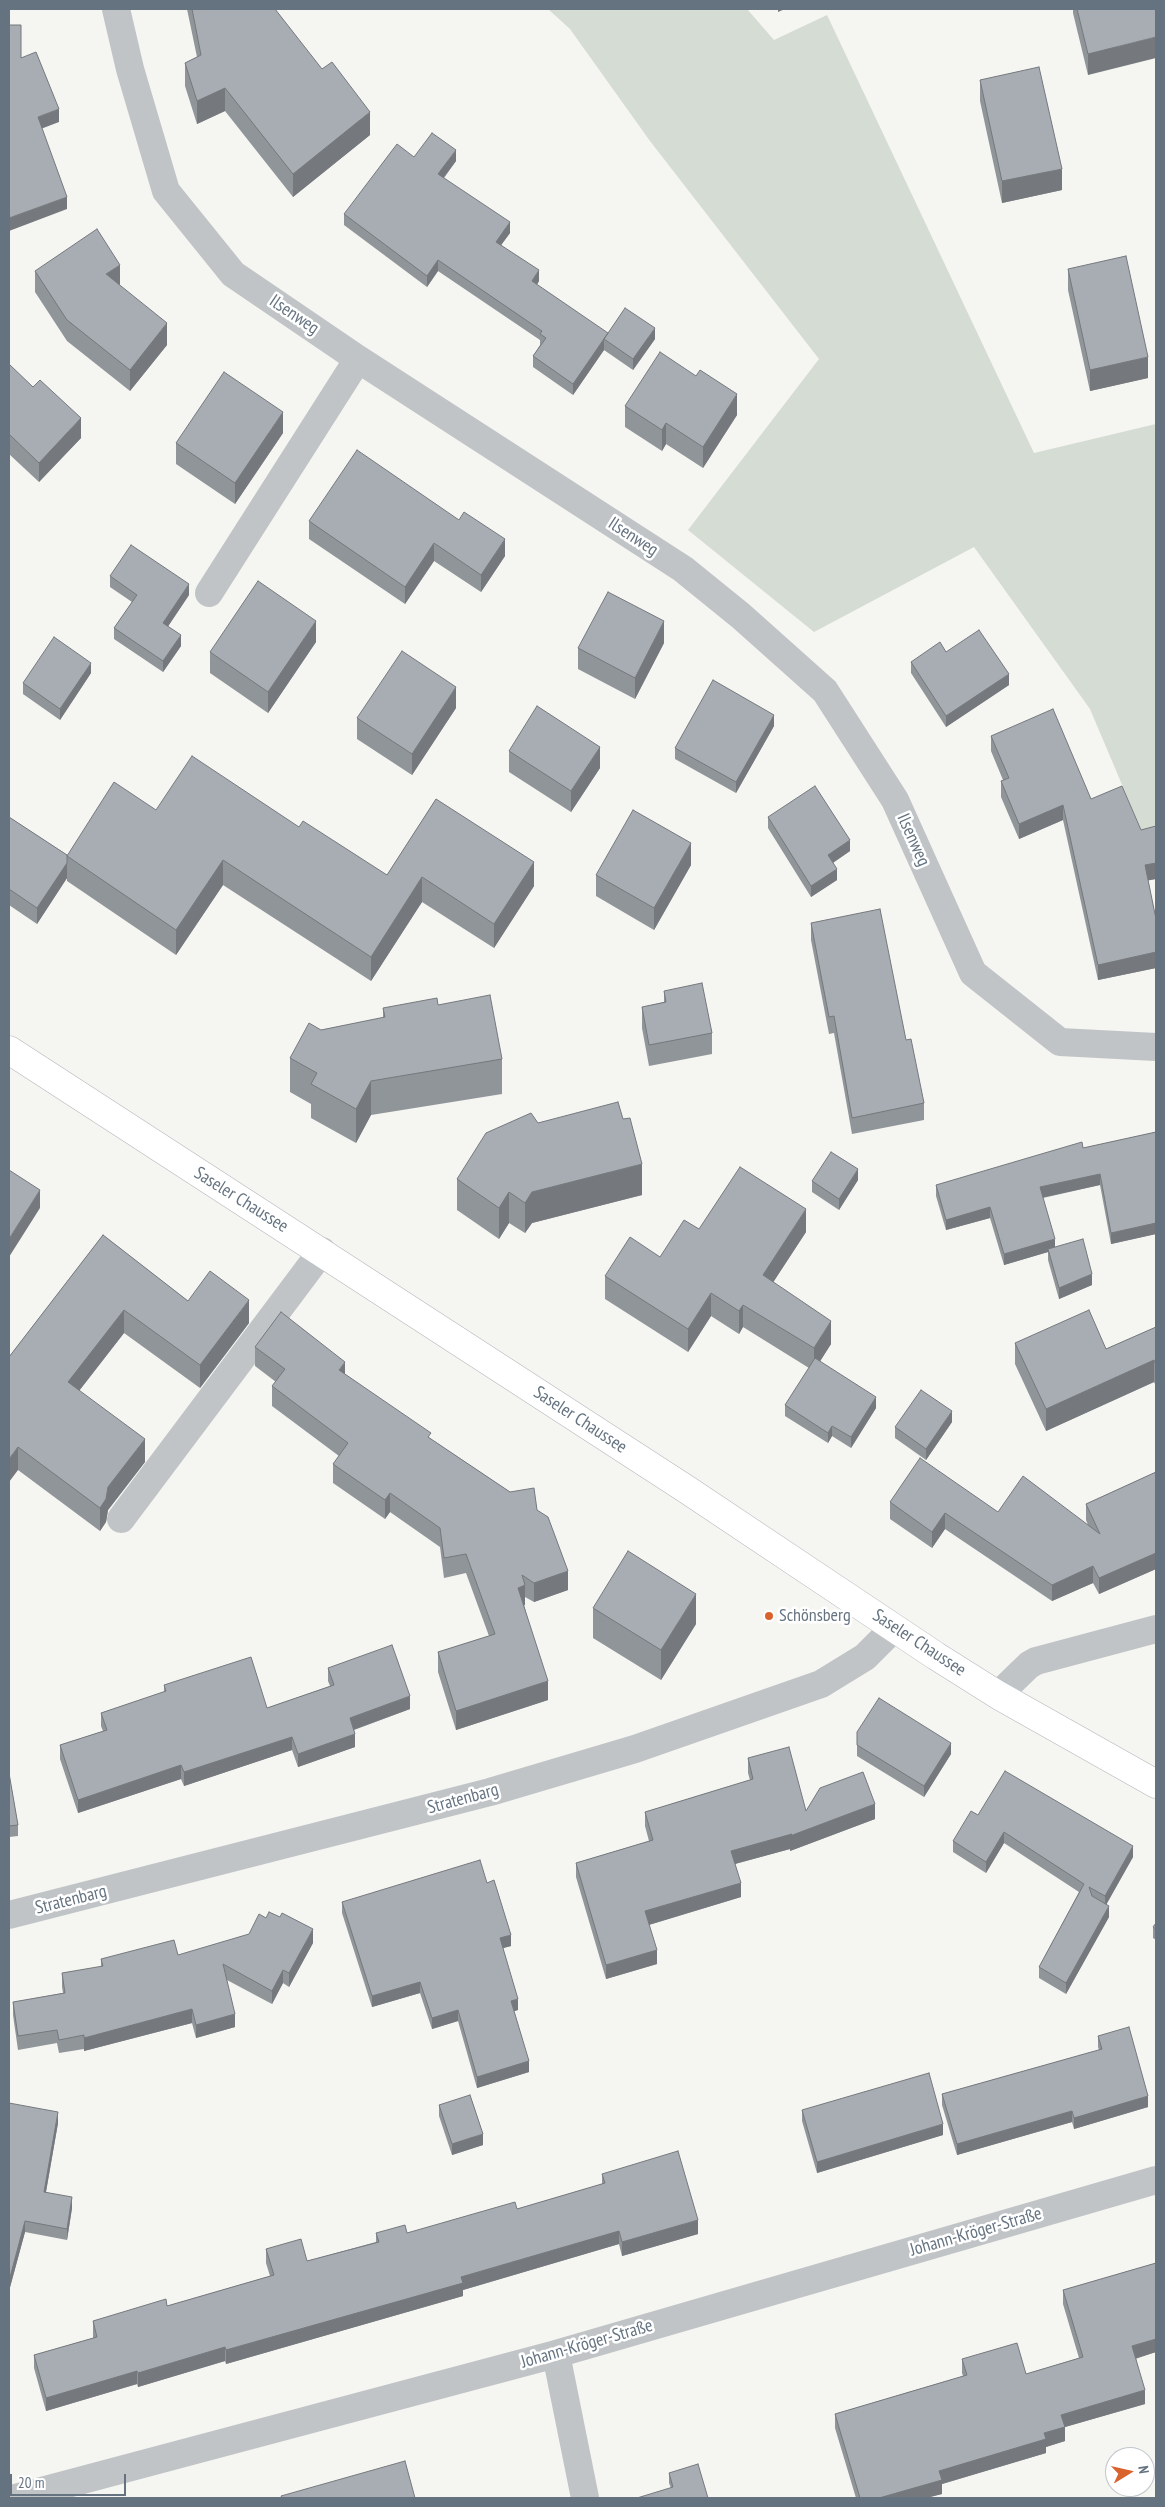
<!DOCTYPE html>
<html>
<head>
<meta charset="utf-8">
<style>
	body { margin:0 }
	#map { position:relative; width:1165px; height:2507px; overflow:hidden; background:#f5f5f1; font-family:"PT Sans Narrow",sans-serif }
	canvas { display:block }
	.frame { position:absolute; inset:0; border:10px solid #657381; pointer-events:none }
	.north { position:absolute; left:1105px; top:2447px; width:50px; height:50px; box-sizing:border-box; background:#fff; border:1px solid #c1c7cd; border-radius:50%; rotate:81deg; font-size:14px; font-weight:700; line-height:20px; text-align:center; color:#657381 }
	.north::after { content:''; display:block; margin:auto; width:18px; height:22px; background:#d9632d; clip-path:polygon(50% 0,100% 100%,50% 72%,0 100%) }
	.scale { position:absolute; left:10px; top:2474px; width:116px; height:22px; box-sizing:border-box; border:2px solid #657381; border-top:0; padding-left:6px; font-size:15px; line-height:18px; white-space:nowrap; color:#657381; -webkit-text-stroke:4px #fff; paint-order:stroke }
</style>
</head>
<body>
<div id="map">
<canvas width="1165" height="2507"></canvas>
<div class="frame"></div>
<div class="north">N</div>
<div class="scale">20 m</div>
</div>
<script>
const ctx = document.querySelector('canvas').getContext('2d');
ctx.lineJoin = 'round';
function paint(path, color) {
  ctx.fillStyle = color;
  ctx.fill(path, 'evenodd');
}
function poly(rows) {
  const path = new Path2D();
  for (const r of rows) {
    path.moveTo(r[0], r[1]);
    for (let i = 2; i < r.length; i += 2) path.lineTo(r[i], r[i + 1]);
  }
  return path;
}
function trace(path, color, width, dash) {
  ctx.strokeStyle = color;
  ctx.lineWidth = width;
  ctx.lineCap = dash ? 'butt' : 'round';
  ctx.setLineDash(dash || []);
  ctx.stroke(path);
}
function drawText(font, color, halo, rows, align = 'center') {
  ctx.font = font + ' "PT Sans Narrow",sans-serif';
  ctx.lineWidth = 5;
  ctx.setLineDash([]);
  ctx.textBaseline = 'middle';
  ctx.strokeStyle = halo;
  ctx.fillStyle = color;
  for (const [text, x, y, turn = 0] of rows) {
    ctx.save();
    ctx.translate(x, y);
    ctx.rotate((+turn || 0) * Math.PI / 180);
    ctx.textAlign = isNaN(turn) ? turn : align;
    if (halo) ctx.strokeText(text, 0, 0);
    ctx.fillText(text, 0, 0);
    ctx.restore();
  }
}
paint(poly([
	[548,9,747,9,774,40,827,15,1034,453,1156,424,1156,837,1145,839,1090,709,974,547,814,632,688,530,819,359,650,141,570,29]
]), '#d5dcd3');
const major = poly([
	[9,1050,686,1489,936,1656,998,1695,1156,1784]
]);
trace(major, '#b3b7bb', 29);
trace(poly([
	[116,9,130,69,166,191,233,274,358,359,683,569,741,616,825,691,895,800,973,973,1060,1042,1156,1047],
	[209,593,358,359],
	[121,1519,322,1251],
	[998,1695,1029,1665,1036,1661,1156,1629],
	[9,1915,490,1792,635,1749,821,1684,865,1657,894,1628],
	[556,2354,585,2498],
	[15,2498,556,2354,1156,2180]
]), '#c0c4c7', 28);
trace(major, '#fff', 28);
paint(poly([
	[187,9,275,9,370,135,293,197,225,111,197,124,185,86,185,63,197,57],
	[1073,9,1156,9,1088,75,1073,13],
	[980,80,1062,190,1002,203,980,101],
	[414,157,456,161,444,178,510,233,501,245,539,281,537,285,608,334,655,339,633,370,604,350,573,395,533,367,533,356,540,345,540,340,438,271,427,287,344,225,344,214],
	[1068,269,1148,378,1090,391,1068,290],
	[35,271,120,286,167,345,130,391,67,341,35,292],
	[9,364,81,438,39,482,9,454],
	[696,376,737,415,703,468,666,444,662,451,625,427,625,406],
	[283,433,235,504,176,464,176,443],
	[309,521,505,556,481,592,434,561,405,604,309,539],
	[110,576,189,595,168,626,181,646,163,672,114,639,114,628,132,602,110,587],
	[316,642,268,713,210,673,210,652],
	[664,643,635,699,578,669,578,648],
	[946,652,1009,685,946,727,911,673,911,662],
	[91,673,60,720,23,694,23,683],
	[456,708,412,775,357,739,357,718],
	[774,726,736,793,675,759,675,748],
	[991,736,1141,830,1156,826,1156,879,1148,880,1156,919,1156,968,1098,980,1063,820,1019,839,1001,797,1001,781,1003,780,991,751],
	[509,751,600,768,571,812,509,772],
	[436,799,534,886,494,948,422,902,371,981,223,885,176,955,67,881,67,878,37,924,9,905,9,817,67,855,156,810,299,827,387,875],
	[768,817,850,851,833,863,837,880,811,897,768,828],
	[691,865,654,930,596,896,596,875],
	[811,923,924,1103,924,1120,852,1134,834,1033,829,1034,811,940],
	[664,991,712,1033,712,1054,649,1066,642,1028,642,1007,664,1002],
	[438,1005,502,1059,502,1094,371,1115,356,1143,311,1118,311,1104,290,1092,290,1058,321,1030,383,1018,383,1008],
	[538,1123,642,1195,532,1223,525,1233,509,1223,499,1239,457,1210,457,1179],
	[1156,1132,1156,1234,1111,1244,1100,1185,1043,1198,1055,1247,1092,1285,1059,1299,1048,1260,1048,1252,1004,1265,990,1218,946,1230,936,1196,936,1185,1083,1148],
	[858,1180,839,1210,812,1192,812,1181],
	[699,1229,806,1232,773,1282,831,1344,820,1361,876,1408,851,1448,832,1436,828,1443,785,1416,785,1405,809,1368,743,1327,739,1334,711,1316,688,1352,605,1299,605,1276,660,1257],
	[103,1235,188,1301,249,1323,200,1388,124,1333,79,1391,145,1462,108,1510,106,1522,100,1531,18,1470,9,1357],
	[1156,1327,1156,1386,1154,1382,1046,1431,1015,1364,1015,1343,1106,1349],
	[255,1347,345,1374,431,1439,537,1510,568,1590,534,1602,525,1597,525,1605,524,1605,548,1700,456,1730,438,1672,438,1652,489,1636,466,1573,444,1578,440,1547,390,1512,385,1519,333,1483,333,1464,339,1456,272,1406,272,1386,276,1382,255,1366],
	[952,1422,926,1460,895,1438,895,1427],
	[1156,1472,1156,1569,1099,1594,1093,1583,1052,1601,945,1529,932,1548,890,1519,890,1502,998,1512,1088,1525,1086,1520,1086,1504],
	[593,1608,696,1624,661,1680,593,1638],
	[328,1668,410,1709,354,1730,355,1747,298,1767,292,1750,184,1786,181,1779,78,1813,60,1759,60,1745,103,1731,101,1726,101,1713,164,1692,164,1685,267,1708,330,1686,328,1681],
	[857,1732,951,1754,924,1797,857,1756],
	[748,1758,806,1811,875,1819,790,1851,790,1849,735,1864,741,1897,649,1925,657,1964,606,1979,576,1877,576,1863,649,1841,645,1826,645,1812,750,1780,748,1773],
	[9,1773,18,1825,18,1836,9,1837],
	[978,1815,1133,1857,1106,1904,1109,1917,1066,1994,1039,1978,1039,1967,1079,1892,1004,1843,986,1873,953,1852,953,1841],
	[487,1883,511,1946,503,1948,518,2010,514,2011,529,2072,477,2088,458,2021,432,2029,420,1993,372,2007,342,1913,342,1902],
	[1156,1923,1156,1940,1153,1938,1153,1927],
	[313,1943,289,1987,283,1983,272,2004,227,1980,235,2027,196,2038,192,2023,84,2051,84,2049,59,2053,57,2043,18,2050,13,2015,13,2002,63,1993,62,1987,62,1973,101,1967,101,1959,178,1955],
	[1098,2036,1148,2107,1074,2129,1072,2122,957,2155,942,2105,942,2094,1099,2050,1098,2047],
	[9,2103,58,2123,46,2192,72,2208,67,2240,25,2232,9,2291],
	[439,2105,483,2145,452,2155,439,2116],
	[802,2110,943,2135,817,2173,802,2121],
	[602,2174,698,2234,622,2256,619,2244,463,2290,463,2296,226,2364,225,2361,138,2387,137,2384,46,2411,34,2368,34,2355,93,2338,93,2321,167,2306,270,2276,266,2263,266,2249,307,2261,376,2242,376,2233,407,2233,517,2209,602,2184],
	[1156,2263,1156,2352,1136,2358,1145,2404,1065,2427,1065,2441,1046,2447,1046,2453,942,2484,942,2494,926,2498,856,2498,835,2428,835,2414,963,2376,962,2373,962,2359,1026,2374,1079,2358,1063,2304,1063,2290],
	[669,2473,708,2498,671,2488,669,2483]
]), '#90959a');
paint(poly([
	[778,9,785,9,778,12],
	[1156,37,1156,58,1088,75,1088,54],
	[225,88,225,111,197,124,197,101],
	[59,109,59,122,38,130,38,117],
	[370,112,370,135,293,197,293,174],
	[456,150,456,161,438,185,438,174],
	[1062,169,1062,190,1002,203,1002,181],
	[67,197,67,209,9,231,9,218],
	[510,222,510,233,496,252,496,242],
	[438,260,438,271,427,287,427,276],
	[120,265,120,286,106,274],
	[539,270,539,281,532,292,532,281],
	[167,323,167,345,130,391,130,370],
	[655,328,655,339,633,370,633,359],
	[604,339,604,350,573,395,573,384],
	[1148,357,1148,378,1090,391,1090,370],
	[737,394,737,415,703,468,703,447],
	[283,412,283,433,235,504,235,483],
	[81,418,81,438,39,482,39,463],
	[666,423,666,444,662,451,662,430],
	[505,539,505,556,481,592,481,575],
	[434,543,434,561,405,604,405,587],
	[189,584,189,595,163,634,163,623],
	[316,621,316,642,268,713,268,692],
	[664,621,664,643,635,699,635,678],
	[181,635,181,646,163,672,163,661],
	[91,663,91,673,60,720,60,709],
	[1009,674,1009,685,946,727,946,716],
	[456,687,456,708,412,775,412,754],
	[774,715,774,726,736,793,736,782],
	[600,747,600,768,571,812,571,791],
	[1063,805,1063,820,1019,839,1019,824],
	[850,840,850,851,828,866,828,855],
	[691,843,691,865,654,930,654,908],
	[223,860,223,885,176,955,176,930],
	[534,862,534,886,494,948,494,924],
	[67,863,67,878,37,924,37,908],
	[1156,863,1156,879,1145,881,1145,865],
	[837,869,837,880,811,897,811,886],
	[422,877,422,902,371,981,371,957],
	[1156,952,1156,968,1098,980,1098,965],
	[371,1081,371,1115,356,1143,356,1109],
	[642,1164,642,1195,532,1223,525,1233,525,1203,532,1192],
	[858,1169,858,1180,839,1210,839,1199],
	[1100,1174,1100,1185,1040,1198,1040,1187],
	[40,1190,40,1208,9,1257,9,1239],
	[509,1192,509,1223,499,1239,499,1208],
	[990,1207,990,1218,946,1230,946,1220],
	[806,1209,806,1232,763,1298,763,1275],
	[1156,1223,1156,1234,1111,1244,1111,1233],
	[1055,1239,1055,1250,1048,1249,1048,1252,1004,1265,1004,1254],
	[1092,1274,1092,1285,1059,1299,1059,1288],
	[711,1293,711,1316,688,1352,688,1329],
	[249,1300,249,1323,200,1388,200,1365],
	[743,1305,743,1327,739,1334,739,1311],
	[124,1310,124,1333,68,1405,68,1382],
	[831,1321,831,1344,814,1371,814,1348],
	[1154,1360,1154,1382,1046,1431,1046,1409],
	[345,1362,345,1381,339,1370],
	[876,1397,876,1408,851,1448,851,1437],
	[952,1411,952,1422,926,1460,926,1449],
	[832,1426,832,1436,828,1443,828,1433],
	[145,1439,145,1462,108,1510,106,1522,100,1531,100,1508,108,1487],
	[18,1447,18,1470,9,1482,9,1459],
	[390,1493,390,1512,385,1519,385,1500],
	[945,1513,945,1529,932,1548,932,1532],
	[1156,1553,1156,1569,1099,1594,1099,1578],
	[1093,1566,1093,1583,1052,1601,1052,1585],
	[568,1571,568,1590,534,1602,534,1583],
	[525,1585,525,1605,518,1607,518,1588],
	[696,1594,696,1624,661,1680,661,1650],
	[548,1681,548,1700,456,1730,456,1711],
	[410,1696,410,1709,350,1731,350,1718],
	[355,1734,355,1747,298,1767,298,1754],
	[292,1737,292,1750,184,1786,184,1772],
	[951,1743,951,1754,924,1797,924,1786],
	[181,1765,181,1779,78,1813,78,1800],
	[875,1804,875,1819,790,1851,790,1849,731,1865,731,1851],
	[1004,1832,1004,1843,986,1873,986,1862],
	[1133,1846,1133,1857,1105,1907,1105,1896],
	[741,1883,741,1897,645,1926,645,1911],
	[1109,1906,1109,1917,1066,1994,1066,1983],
	[313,1929,313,1943,289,1987,289,1973],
	[511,1935,511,1946,500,1949,500,1938],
	[657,1950,657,1964,606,1979,606,1965],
	[283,1970,283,1983,272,2004,272,1991],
	[420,1982,420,1993,372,2007,372,1996],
	[518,1999,518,2010,511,2012,511,2001],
	[192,2009,192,2023,84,2051,84,2038],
	[458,2010,458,2021,432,2029,432,2018],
	[235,2014,235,2027,196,2038,196,2025],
	[529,2061,529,2072,477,2088,477,2077],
	[1148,2096,1148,2107,1074,2129,1074,2118],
	[1072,2111,1072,2122,957,2155,957,2144],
	[58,2112,58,2123,44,2203,44,2192],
	[943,2124,943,2135,817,2173,817,2162],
	[483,2134,483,2145,452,2155,452,2144],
	[72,2197,72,2208,67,2240,67,2229],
	[698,2220,698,2234,622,2256,622,2242],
	[25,2221,25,2232,9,2291,9,2281],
	[619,2231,619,2244,463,2290,463,2296,226,2364,226,2350,461,2277],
	[1156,2339,1156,2352,1132,2360,1132,2346],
	[225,2347,225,2361,138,2387,138,2373],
	[137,2371,137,2384,46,2411,46,2398],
	[1145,2390,1145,2404,1065,2427,1065,2441,1046,2447,1046,2453,942,2484,942,2494,926,2498,879,2498,939,2471,1044,2433,1061,2415]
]), '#75797d');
const building = poly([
	[192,9,275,9,322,69,332,62,370,112,293,174,225,88,197,101,185,63,201,55,192,9],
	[1077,9,1156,9,1156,37,1088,54,1077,9],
	[9,25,21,25,21,58,36,52,59,109,38,117,67,197,9,218,9,25],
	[1039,67,1062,169,1002,181,980,80,1039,67],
	[432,133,456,150,438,174,510,222,496,242,539,270,532,281,608,333,573,384,533,356,546,338,540,334,542,331,438,260,427,276,344,214,397,144,414,157,432,133],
	[97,229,120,265,106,274,167,323,130,370,67,320,35,271,97,229],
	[1126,256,1148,357,1090,370,1068,269,1126,256],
	[625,308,655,328,633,359,604,339,625,308],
	[660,352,696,376,700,370,737,394,703,447,666,423,662,430,625,406,660,352],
	[9,364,33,387,40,380,81,418,39,463,9,434,9,364],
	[224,372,283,412,235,483,176,443,224,372],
	[357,450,459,520,464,512,505,539,481,575,434,543,405,587,309,521,357,450],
	[131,545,189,584,163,623,181,635,163,661,114,628,137,595,110,576,131,545],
	[258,581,316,621,268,692,210,652,258,581],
	[608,592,664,621,635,678,578,648,608,592],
	[979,630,1009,674,946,716,911,662,940,642,946,652,979,630],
	[54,637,91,663,60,709,23,683,54,637],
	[402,651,456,687,412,754,357,718,402,651],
	[713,680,774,715,736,782,675,748,713,680],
	[537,706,600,747,571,791,509,751,537,706],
	[1053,709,1091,799,1122,786,1141,830,1156,826,1156,863,1145,865,1156,919,1156,952,1098,965,1063,805,1019,824,1001,781,1009,778,991,736,1053,709],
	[192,756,299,827,303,821,387,875,436,799,534,862,494,924,422,877,371,957,223,860,176,930,67,856,114,782,156,810,192,756],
	[815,786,850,840,828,855,837,869,811,886,768,817,815,786],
	[633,810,691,843,654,908,596,875,633,810],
	[9,817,67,855,67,863,37,908,9,889,9,817],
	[880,909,906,1040,911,1039,924,1103,852,1118,834,1016,829,1017,811,923,880,909],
	[702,983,712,1033,649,1045,642,1007,666,1002,664,991,702,983],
	[490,995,502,1059,371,1081,356,1109,311,1084,317,1073,290,1058,309,1023,321,1030,385,1017,383,1008,437,998,438,1005,490,995],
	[618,1102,623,1119,630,1118,642,1164,532,1192,525,1203,509,1192,499,1208,457,1179,486,1133,531,1113,538,1123,618,1102],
	[1156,1132,1156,1223,1111,1233,1100,1174,1040,1187,1055,1239,1004,1254,990,1207,946,1220,936,1185,1082,1142,1083,1148,1156,1132],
	[831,1152,858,1169,839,1199,812,1181,831,1152],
	[740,1167,806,1209,763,1275,831,1321,814,1348,743,1305,739,1311,711,1293,688,1329,605,1276,630,1237,660,1257,684,1220,699,1229,740,1167],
	[9,1170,40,1190,9,1239,9,1170],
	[103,1235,188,1301,210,1271,249,1300,200,1365,124,1310,68,1382,145,1439,108,1487,106,1499,100,1508,18,1447,9,1459,9,1357,103,1235],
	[1083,1239,1092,1274,1059,1288,1048,1249,1083,1239],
	[1089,1310,1106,1349,1156,1327,1156,1365,1154,1360,1046,1409,1015,1343,1089,1310],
	[281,1312,345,1362,339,1370,431,1433,428,1437,510,1492,534,1488,537,1510,548,1517,568,1571,534,1583,522,1575,525,1585,518,1588,548,1681,456,1711,438,1652,495,1634,466,1554,444,1558,440,1528,390,1493,385,1500,333,1464,348,1443,272,1386,285,1369,255,1347,281,1312],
	[815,1358,876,1397,851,1437,832,1426,828,1433,785,1405,815,1358],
	[921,1390,952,1411,926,1449,895,1427,921,1390],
	[920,1458,998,1512,1023,1476,1100,1534,1086,1504,1156,1472,1156,1553,1099,1578,1093,1566,1052,1585,945,1513,932,1532,890,1502,920,1458],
	[628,1551,696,1594,661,1650,593,1608,628,1551],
	[392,1645,410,1696,350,1718,355,1734,298,1754,292,1737,184,1772,181,1765,78,1800,60,1745,107,1730,101,1713,166,1691,164,1685,251,1657,267,1708,334,1685,328,1668,392,1645],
	[879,1698,951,1743,924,1786,857,1745,857,1732,879,1698],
	[789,1747,806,1811,820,1788,863,1772,875,1804,790,1836,792,1834,731,1851,741,1883,645,1911,657,1950,606,1965,576,1863,653,1840,645,1812,753,1779,748,1758,789,1747],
	[1005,1771,1133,1846,1105,1896,1089,1887,1092,1896,1109,1906,1066,1983,1039,1967,1084,1884,1004,1832,986,1862,953,1841,971,1811,978,1815,1005,1771],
	[9,1773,18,1825,9,1826,9,1773],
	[480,1860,487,1883,494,1880,511,1935,500,1938,518,1999,511,2001,529,2061,477,2077,458,2010,432,2018,420,1982,372,1996,342,1902,480,1860],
	[269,1912,280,1917,282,1913,313,1929,289,1973,283,1970,272,1991,223,1964,235,2014,196,2025,192,2009,84,2038,84,2035,59,2040,57,2030,18,2036,13,2002,65,1993,62,1973,103,1966,101,1959,174,1940,178,1955,249,1934,259,1914,266,1918,269,1912],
	[1156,1923,1156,1929,1153,1927,1156,1923],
	[1129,2027,1148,2096,1074,2118,1072,2111,957,2144,942,2094,1102,2049,1098,2036,1129,2027],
	[929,2073,943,2124,817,2162,802,2110,929,2073],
	[470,2095,483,2134,452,2144,439,2105,470,2095],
	[9,2103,58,2112,44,2192,72,2197,67,2229,25,2221,9,2281,9,2103],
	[678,2151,698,2220,622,2242,619,2231,461,2277,463,2283,226,2350,225,2347,138,2373,137,2371,46,2398,34,2355,97,2337,93,2321,166,2299,167,2306,274,2275,266,2249,301,2239,307,2261,379,2242,376,2233,405,2225,407,2233,515,2202,517,2209,605,2183,602,2174,678,2151],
	[1156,2263,1156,2339,1132,2346,1145,2390,1061,2415,1065,2427,1044,2433,1046,2439,939,2471,942,2480,879,2498,860,2498,835,2414,967,2375,962,2359,1017,2343,1026,2374,1083,2357,1063,2290,1156,2263],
	[405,2461,415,2498,282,2498,281,2496,405,2461],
	[698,2464,708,2498,637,2498,673,2487,669,2473,698,2464]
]);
paint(building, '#a7adb3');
trace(building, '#75797d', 1);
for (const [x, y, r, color] of [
	[769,1616,5,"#d9632d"]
]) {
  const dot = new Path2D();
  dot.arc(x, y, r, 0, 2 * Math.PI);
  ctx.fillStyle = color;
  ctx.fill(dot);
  trace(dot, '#fff', 2);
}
drawText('18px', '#657381', '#fff', [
	["Ilsenweg",294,315,34],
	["Ilsenweg",633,537,33],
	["Ilsenweg",913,840,66],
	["Saseler Chaussee",241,1200,32],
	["Saseler Chaussee",580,1420,33],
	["Saseler Chaussee",919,1643,33],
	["Stratenbarg",463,1799,-15],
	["Stratenbarg",71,1900,-14],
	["Johann-Kröger-Straße",976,2232,-16],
	["Johann-Kröger-Straße",587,2344,-16]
]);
drawText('18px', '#657381', '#fff', [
	["Schönsberg",779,1616]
], 'left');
</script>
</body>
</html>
